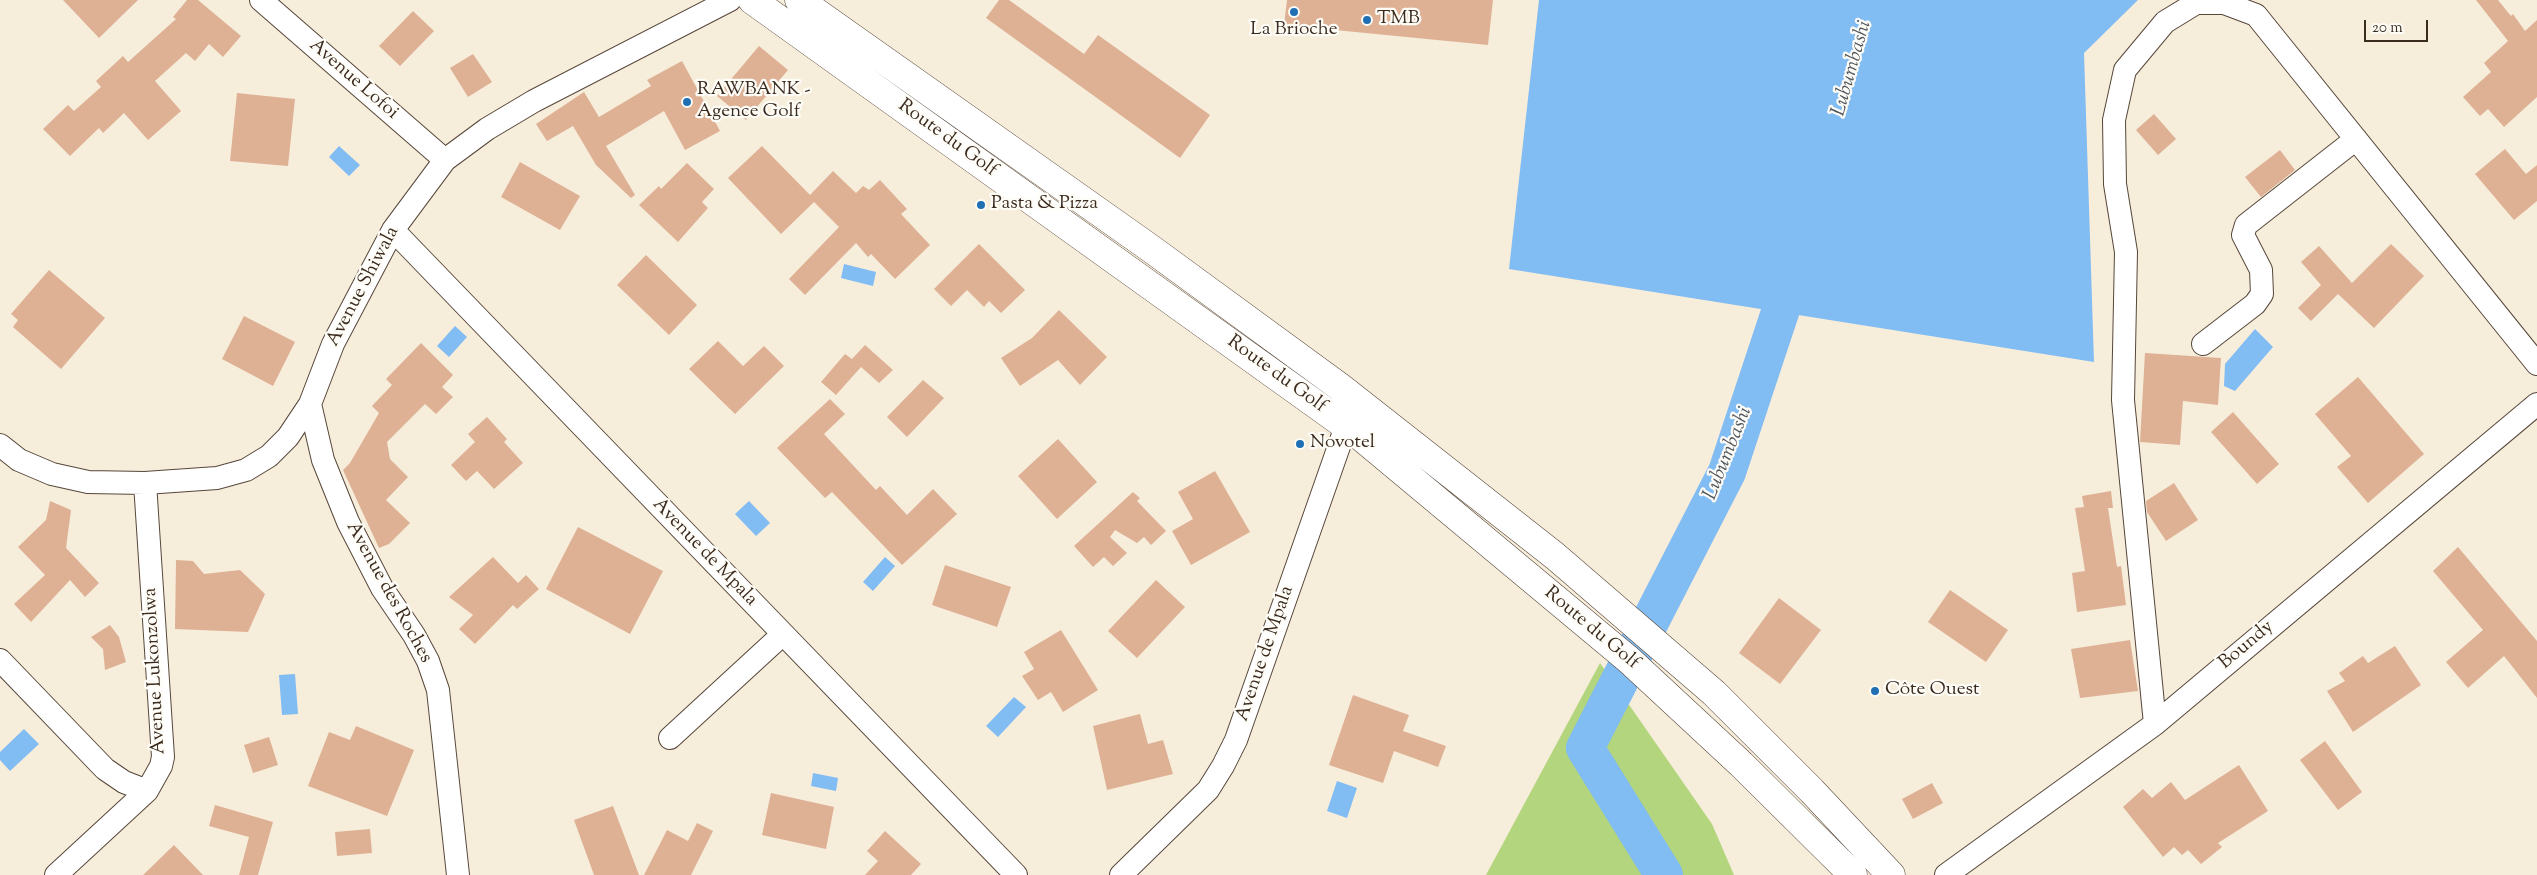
<!DOCTYPE html>
<html>
<head>
<meta charset="utf-8">
<style>
	body { margin:0 }
	#map { position:relative; width:2537px; height:875px; overflow:hidden; background:#f7eddb; font-family:"Sorts Mill Goudy",serif }
	canvas { display:block }
	.scale { position:absolute; left:2364px; top:20px; width:64px; height:22px; box-sizing:border-box; border:2px solid #3b2a1e; border-top:0; padding-left:6px; font-size:15px; line-height:18px; white-space:nowrap; color:#3b2a1e; -webkit-text-stroke:4px #fdfcf7; paint-order:stroke }
</style>
</head>
<body>
<div id="map">
<canvas width="2537" height="875"></canvas>
<div class="scale">20 m</div>
</div>
<script>
const ctx = document.querySelector('canvas').getContext('2d');
ctx.lineJoin = 'round';
function paint(path, color) {
  ctx.fillStyle = color;
  ctx.fill(path, 'evenodd');
}
function poly(rows) {
  const path = new Path2D();
  for (const r of rows) {
    path.moveTo(r[0], r[1]);
    for (let i = 2; i < r.length; i += 2) path.lineTo(r[i], r[i + 1]);
  }
  return path;
}
function trace(path, color, width, dash) {
  ctx.strokeStyle = color;
  ctx.lineWidth = width;
  ctx.lineCap = dash ? 'butt' : 'round';
  ctx.setLineDash(dash || []);
  ctx.stroke(path);
}
function drawText(font, color, halo, rows, align = 'center') {
  ctx.font = font + ' "Sorts Mill Goudy",serif';
  ctx.lineWidth = 4.5;
  ctx.setLineDash([]);
  ctx.textBaseline = 'middle';
  ctx.strokeStyle = halo;
  ctx.fillStyle = color;
  for (const [text, x, y, turn = 0] of rows) {
    ctx.save();
    ctx.translate(x, y);
    ctx.rotate((+turn || 0) * Math.PI / 180);
    ctx.textAlign = isNaN(turn) ? turn : align;
    if (halo) ctx.strokeText(text, 0, 0);
    ctx.fillText(text, 0, 0);
    ctx.restore();
  }
}
paint(poly([
	[1600,663,1712,824,1734,875,1486,875]
]), '#b2d57d');
paint(poly([
	[1539,0,2138,0,2084,53,2094,362,1509,269],
	[339,146,360,165,349,176,329,157],
	[844,264,876,272,873,286,841,278],
	[455,326,467,337,449,357,437,346],
	[2255,329,2273,347,2235,391,2224,386,2225,364],
	[749,501,770,523,756,536,735,514],
	[885,557,895,566,873,591,863,582],
	[295,674,298,714,282,715,279,675],
	[1014,697,1026,707,998,737,986,726],
	[24,729,39,744,10,771,0,760,0,752],
	[813,773,838,778,836,791,811,786],
	[1337,781,1357,788,1347,818,1327,811]
]), '#81bcf3');
trace(poly([
	[1664,875,1585,748,1727,472,1796,264]
]), '#81bcf3', 38);
paint(poly([
	[63,0,138,0,99,38],
	[187,0,198,0,241,36,223,57,209,44,195,61,186,53,155,81,181,111,148,140,124,113,103,133,99,128,70,156,43,129,68,105,74,111,101,87,96,81,123,56,128,62,176,19,173,17],
	[999,0,1009,0,1084,54,1098,35,1210,115,1180,158,986,18],
	[1287,0,1493,0,1488,45,1284,25],
	[2476,0,2498,0,2511,16,2513,14,2525,31,2537,20,2537,97,2504,127,2488,109,2480,116,2463,97,2491,72,2484,63,2508,41],
	[413,11,434,31,400,66,379,46],
	[759,46,788,70,746,120,717,96],
	[473,54,492,82,468,97,450,68],
	[682,61,720,131,685,150,664,111,606,146,635,195,631,198,596,165,573,126,547,141,536,124,584,92,599,117,651,86,647,80],
	[237,93,295,99,288,166,230,161],
	[2154,114,2176,139,2158,155,2136,130],
	[762,146,810,195,833,171,856,193,863,186,869,190,880,180,907,209,901,214,930,245,895,279,871,254,868,257,856,243,805,295,789,279,839,227,814,202,781,234,728,178],
	[2505,149,2526,174,2537,165,2537,201,2514,220,2475,174],
	[2280,150,2295,170,2261,197,2245,177],
	[520,162,580,196,560,230,501,197],
	[687,163,714,189,702,202,708,208,678,242,639,205,659,186,661,189],
	[979,244,1025,290,1001,313,989,301,984,307,967,290,951,306,934,289],
	[2391,244,2424,276,2374,328,2338,294,2311,321,2298,308,2321,285,2301,262,2319,246,2352,283],
	[646,255,697,305,669,335,617,285],
	[49,270,105,318,61,369,13,327,18,320,11,314],
	[1059,310,1107,357,1080,385,1058,360,1020,386,1001,358,1032,338],
	[244,316,295,342,273,386,222,359],
	[718,341,743,366,764,346,784,366,735,414,689,369],
	[421,343,453,375,442,387,453,397,436,414,425,404,387,442,390,459,408,477,386,500,410,523,389,544,379,548,343,470,350,463,379,413,372,406,392,385,386,379],
	[865,345,893,370,879,383,861,367,836,395,821,382,845,354,852,359],
	[2145,353,2221,358,2218,405,2183,401,2180,445,2140,442],
	[2358,377,2424,454,2368,503,2337,467,2351,456,2315,414],
	[923,380,944,398,907,437,887,417],
	[830,399,845,414,824,434,876,490,880,486,907,515,933,489,957,514,902,565,832,492,825,498,777,448],
	[2233,412,2279,464,2257,484,2211,432],
	[487,417,507,439,504,442,523,463,494,489,477,471,466,481,451,465,475,442,468,434],
	[1058,439,1097,482,1057,519,1018,476],
	[1215,471,1250,532,1191,565,1172,531,1193,519,1178,492],
	[2174,483,2198,520,2166,541,2147,512,2146,501],
	[2111,491,2113,508,2108,508,2117,567,2121,566,2126,605,2077,612,2072,573,2085,571,2075,508,2084,507,2082,496],
	[1133,492,1140,498,1137,501,1166,531,1151,545,1144,537,1137,543,1115,530,1110,537,1127,553,1113,566,1104,557,1093,567,1074,546],
	[50,501,71,510,66,548,99,583,85,597,70,580,31,622,14,604,45,575,18,547,46,520],
	[578,527,663,571,630,634,546,589],
	[2458,547,2537,641,2537,698,2504,656,2468,688,2446,662,2483,630,2433,571],
	[493,557,518,583,526,575,539,589,517,609,513,605,475,644,459,629,473,615,449,597],
	[176,560,193,561,204,574,240,570,265,594,248,632,175,629],
	[945,565,1011,587,997,627,932,605],
	[1156,580,1185,607,1137,658,1108,631],
	[1950,590,2008,630,1986,662,1928,622],
	[1779,598,1821,630,1780,684,1739,653],
	[110,625,119,637,126,662,105,670,103,649,91,637],
	[1061,630,1098,690,1063,712,1051,692,1038,700,1022,676,1034,669,1024,652],
	[2130,640,2138,691,2080,698,2071,649],
	[2395,646,2421,685,2353,732,2327,691,2345,681,2339,673,2363,656,2368,663],
	[1353,695,1409,715,1403,731,1446,746,1438,767,1394,751,1383,783,1329,765],
	[1140,714,1148,744,1163,740,1173,774,1107,790,1093,726],
	[356,726,414,750,387,816,308,786,329,732,350,740],
	[269,737,278,765,253,773,244,745],
	[2325,741,2362,792,2338,810,2300,760],
	[2239,765,2268,811,2218,843,2222,847,2201,864,2188,850,2182,855,2174,847,2163,857,2123,807,2143,789,2152,798,2171,782,2185,800],
	[1932,783,1943,803,1913,819,1902,799],
	[771,793,834,807,826,849,762,835],
	[215,805,273,822,258,875,239,875,249,837,209,826],
	[613,806,639,875,594,875,574,820],
	[697,823,713,831,691,875,644,875,667,830,688,841],
	[370,829,372,853,337,856,335,832],
	[885,831,921,864,911,875,865,875,878,861,867,851],
	[174,845,203,875,143,875]
]), '#deb195');
const street = poly([
	[261,0,445,160],
	[393,230,1016,875],
	[2203,344,2255,304,2262,294,2261,270,2243,235,2246,225,2356,139],
	[310,404,323,460,348,522,382,588,414,635,428,661,438,690,458,875],
	[0,445,19,460,52,474,88,482,145,483,217,478,246,470,269,456,288,437,310,404,333,344,393,230,445,160,487,129,534,101,730,0],
	[0,660,105,769,124,782,147,791],
	[2155,724,2123,400,2126,252,2115,184,2114,120,2125,70,2165,22,2196,3,2224,3,2256,15,2537,364],
	[670,738,783,634],
	[56,875,147,791,161,766,163,757,145,483],
	[1121,875,1208,790,1223,766,1236,740,1351,412],
	[1946,875,2155,724,2537,404]
]);
const secondary = poly([
	[752,0,1360,436,1629,660,1741,764,1853,875],
	[799,0,1150,248,1340,387,1555,556,1714,693,1812,791,1891,875]
]);
trace(street, '#57473a', 24);
trace(secondary, '#57473a', 29);
trace(street, '#fff', 22);
trace(secondary, '#fff', 28);
for (const [x, y, r, color] of [
	[1294,12,5,"#1f6fb2"],
	[1367,20,5,"#1f6fb2"],
	[687,102,5,"#1f6fb2"],
	[981,205,5,"#1f6fb2"],
	[1300,444,5,"#1f6fb2"],
	[1875,691,5,"#1f6fb2"]
]) {
  const dot = new Path2D();
  dot.arc(x, y, r, 0, 2 * Math.PI);
  ctx.fillStyle = color;
  ctx.fill(dot);
  trace(dot, '#fdfcf7', 2);
}
drawText('19px', '#3b2a1e', '#fdfcf7', [
	["TMB",1377,20],
	["La Brioche",1294,31,"center"],
	["RAWBANK -",697,91],
	["Agence Golf",697,113],
	["Pasta & Pizza",991,205],
	["Novotel",1310,444],
	["Côte Ouest",1885,691]
], 'left');
drawText('19px', '#3b2a1e', '#fdfcf7', [
	["Avenue Lofoi",353,80,41],
	["Route du Golf",947,139,36],
	["Avenue Shiwala",364,287,-62],
	["Route du Golf",1276,375,36],
	["Avenue de Mpala",704,553,46],
	["Avenue des Roches",388,593,61],
	["Route du Golf",1591,629,40],
	["Boundy",2247,646,-40],
	["Avenue de Mpala",1266,654,-71],
	["Avenue Lukonzolwa",156,671,-93]
]);
drawText('italic 20px', '#50565e', '#fdfcf7', [
	["Lubumbashi",1853,69,-74],
	["Lubumbashi",1729,454,-68]
]);
</script>
</body>
</html>
